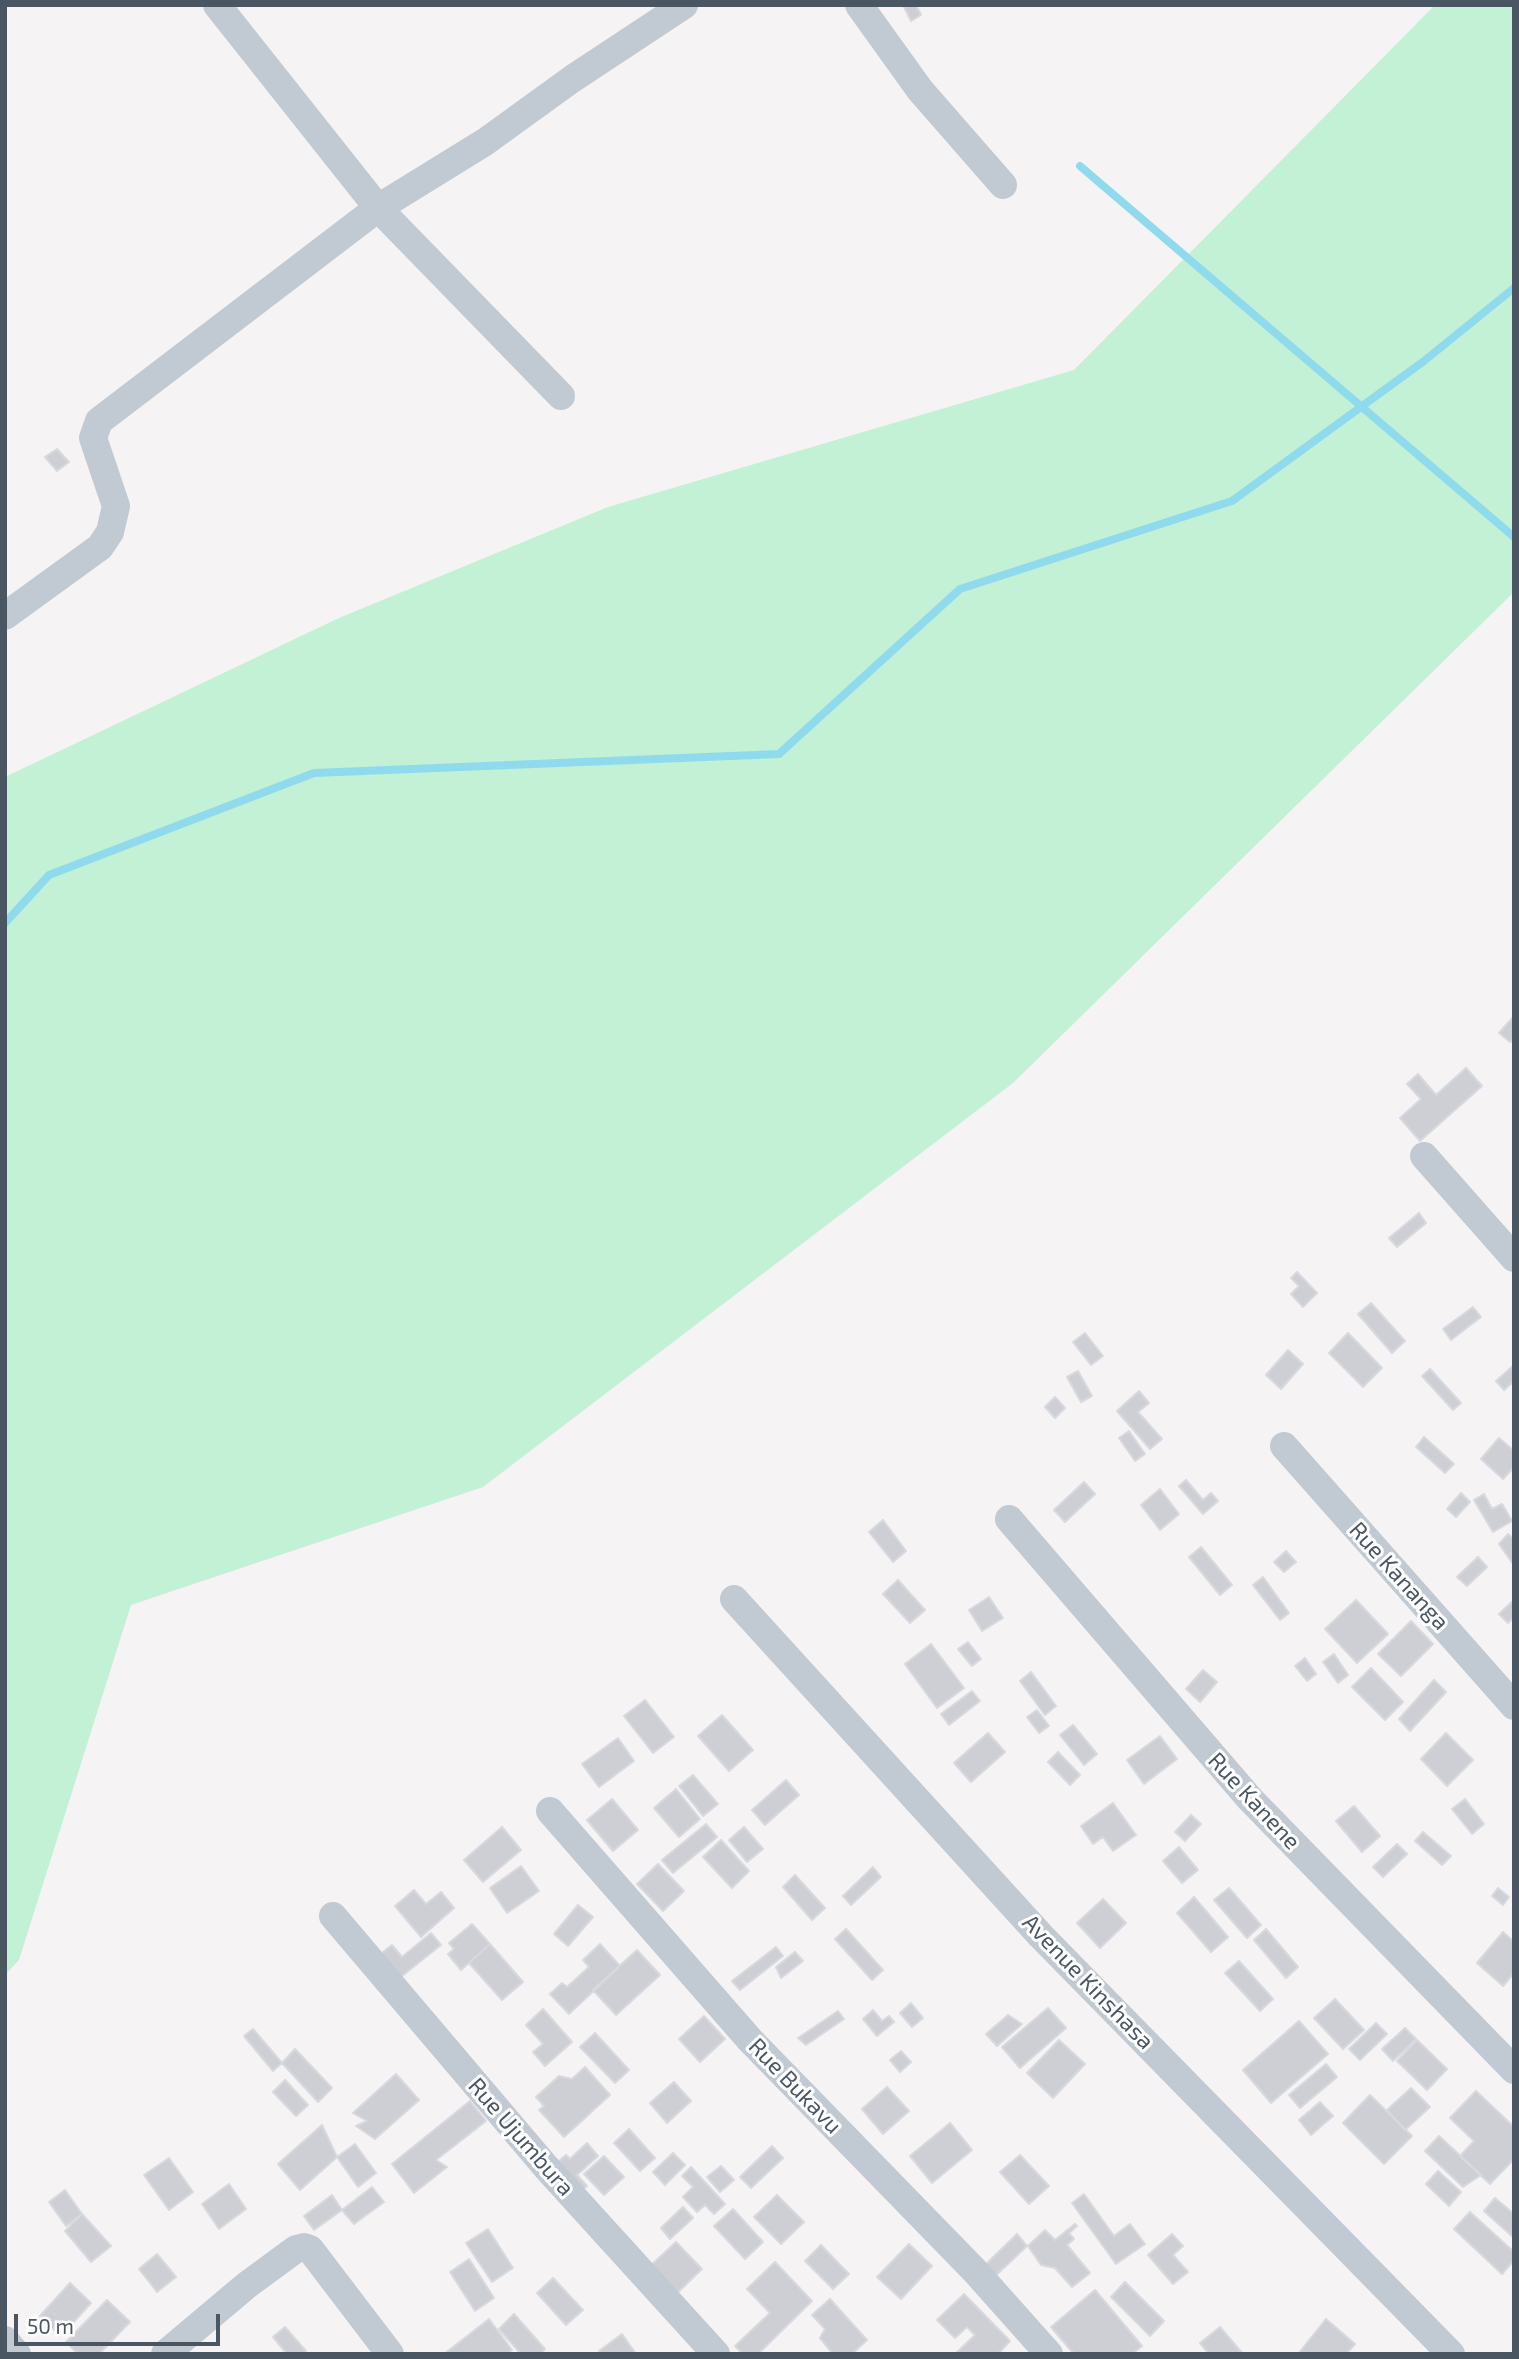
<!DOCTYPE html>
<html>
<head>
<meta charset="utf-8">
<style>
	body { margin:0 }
	#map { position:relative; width:1519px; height:2359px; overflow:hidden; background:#f5f3f3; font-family:"Exo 2",sans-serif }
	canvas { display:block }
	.frame { position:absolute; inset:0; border:7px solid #4a5661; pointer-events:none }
	.scale { position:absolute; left:14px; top:2314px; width:206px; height:32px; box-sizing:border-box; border:4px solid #4a5661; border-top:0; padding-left:9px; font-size:21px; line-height:24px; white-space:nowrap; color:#4a5661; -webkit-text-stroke:5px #fff; paint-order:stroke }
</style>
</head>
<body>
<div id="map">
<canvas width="1519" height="2359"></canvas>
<div class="frame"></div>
<div class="scale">50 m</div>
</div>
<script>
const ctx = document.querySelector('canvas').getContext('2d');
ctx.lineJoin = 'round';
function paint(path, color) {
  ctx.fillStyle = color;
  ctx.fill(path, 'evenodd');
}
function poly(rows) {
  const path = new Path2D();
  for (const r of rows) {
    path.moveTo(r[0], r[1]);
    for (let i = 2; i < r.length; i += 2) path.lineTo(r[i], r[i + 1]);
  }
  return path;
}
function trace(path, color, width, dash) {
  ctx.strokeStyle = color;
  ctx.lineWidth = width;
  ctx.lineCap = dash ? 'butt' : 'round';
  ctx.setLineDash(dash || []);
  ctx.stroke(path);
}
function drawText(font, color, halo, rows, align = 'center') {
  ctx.font = font + ' "Exo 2",sans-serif';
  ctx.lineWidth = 6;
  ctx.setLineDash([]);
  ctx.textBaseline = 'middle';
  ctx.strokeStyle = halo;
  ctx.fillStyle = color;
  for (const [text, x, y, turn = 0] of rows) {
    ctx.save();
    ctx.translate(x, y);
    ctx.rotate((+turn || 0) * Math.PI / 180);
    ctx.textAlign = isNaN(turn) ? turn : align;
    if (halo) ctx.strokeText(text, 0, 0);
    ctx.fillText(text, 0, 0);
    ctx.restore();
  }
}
paint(poly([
	[1435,5,1514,5,1514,592,1013,1083,483,1487,131,1605,19,1960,5,1975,5,777,339,618,608,507,1074,370]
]), '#c3f1d5');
trace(poly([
	[1080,166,1514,537],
	[5,923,49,875,314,773,779,754,960,589,1232,501,1424,361,1514,288]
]), '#90daee', 8);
const building = poly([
	[903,5,916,5,921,15,911,21,903,5],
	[57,449,69,462,57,471,45,457,57,449],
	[1514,1016,1514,1039,1510,1042,1499,1033,1514,1016],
	[1466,1068,1482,1086,1420,1141,1400,1118,1421,1099,1407,1084,1418,1074,1436,1095,1466,1068],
	[1419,1213,1426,1223,1397,1247,1389,1238,1419,1213],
	[1297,1272,1317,1293,1303,1307,1291,1294,1299,1286,1291,1278,1297,1272],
	[1371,1303,1405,1341,1392,1353,1358,1314,1371,1303],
	[1473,1307,1481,1317,1451,1340,1443,1329,1473,1307],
	[1085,1333,1103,1356,1091,1365,1073,1342,1085,1333],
	[1348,1333,1382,1368,1363,1387,1329,1353,1348,1333],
	[1288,1350,1303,1364,1281,1389,1266,1375,1288,1350],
	[1514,1365,1514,1381,1504,1390,1496,1381,1514,1365],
	[1430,1369,1461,1403,1453,1410,1422,1376,1430,1369],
	[1078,1371,1092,1396,1081,1402,1067,1377,1078,1371],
	[1139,1391,1149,1403,1138,1412,1162,1439,1150,1449,1117,1411,1139,1391],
	[1055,1397,1065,1408,1055,1418,1045,1407,1055,1397],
	[1129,1431,1145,1454,1135,1461,1119,1438,1129,1431],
	[1424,1437,1454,1464,1445,1473,1416,1447,1424,1437],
	[1499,1438,1514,1451,1514,1467,1503,1479,1481,1459,1499,1438],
	[1186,1480,1203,1500,1211,1493,1218,1501,1203,1514,1179,1486,1186,1480],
	[1084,1482,1095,1494,1065,1522,1054,1510,1084,1482],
	[1160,1489,1179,1514,1160,1530,1141,1505,1160,1489],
	[1461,1493,1470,1502,1456,1517,1447,1509,1461,1493],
	[1484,1494,1492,1509,1502,1504,1512,1521,1493,1532,1474,1500,1484,1494],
	[883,1520,906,1551,893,1562,869,1532,883,1520],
	[1508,1534,1514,1539,1513,1564,1499,1544,1508,1534],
	[1201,1547,1232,1585,1220,1595,1189,1557,1201,1547],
	[1286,1551,1296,1562,1284,1572,1274,1562,1286,1551],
	[1478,1557,1487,1567,1467,1586,1457,1577,1478,1557],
	[1263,1577,1289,1613,1280,1620,1253,1585,1263,1577],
	[898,1580,925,1610,910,1623,883,1594,898,1580],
	[989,1597,1003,1618,982,1631,969,1610,989,1597],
	[1356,1600,1388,1634,1357,1663,1325,1629,1356,1600],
	[1514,1600,1514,1617,1508,1623,1499,1614,1514,1600],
	[1411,1621,1433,1644,1401,1676,1378,1654,1411,1621],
	[968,1642,981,1659,972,1666,958,1649,968,1642],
	[931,1644,964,1688,937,1708,905,1664,931,1644],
	[1334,1654,1348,1675,1338,1683,1323,1662,1334,1654],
	[1305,1658,1316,1674,1307,1681,1295,1666,1305,1658],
	[1371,1668,1403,1702,1385,1720,1352,1687,1371,1668],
	[1203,1670,1217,1682,1200,1702,1186,1689,1203,1670],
	[1031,1672,1056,1706,1045,1715,1020,1681,1031,1672],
	[1434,1680,1446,1692,1410,1731,1399,1719,1434,1680],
	[972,1691,980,1701,949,1725,941,1714,972,1691],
	[645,1700,674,1737,653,1753,624,1716,645,1700],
	[1037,1710,1049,1726,1039,1733,1027,1717,1037,1710],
	[722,1715,753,1750,729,1771,698,1736,722,1715],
	[1073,1725,1097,1754,1084,1765,1060,1735,1073,1725],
	[988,1733,1005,1752,971,1782,954,1763,988,1733],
	[1446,1733,1473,1760,1447,1786,1421,1759,1446,1733],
	[1160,1736,1177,1759,1144,1784,1127,1760,1160,1736],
	[618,1738,634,1761,599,1787,582,1764,618,1738],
	[1058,1752,1080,1775,1070,1785,1048,1762,1058,1752],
	[693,1775,718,1804,703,1816,679,1786,693,1775],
	[786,1780,799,1795,765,1825,752,1810,786,1780],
	[676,1789,700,1819,679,1837,654,1808,676,1789],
	[612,1799,638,1830,613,1851,587,1820,612,1799],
	[1465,1799,1484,1824,1472,1834,1452,1809,1465,1799],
	[1113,1803,1136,1835,1113,1851,1103,1837,1093,1844,1081,1826,1113,1803],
	[1354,1806,1380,1836,1362,1852,1336,1821,1354,1806],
	[1191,1815,1201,1824,1185,1841,1175,1832,1191,1815],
	[706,1824,717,1837,673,1873,662,1860,706,1824],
	[502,1827,521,1850,483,1882,464,1860,502,1827],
	[744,1827,763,1849,747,1862,729,1840,744,1827],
	[1423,1832,1451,1856,1442,1865,1415,1841,1423,1832],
	[721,1840,749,1871,732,1888,703,1857,721,1840],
	[1397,1844,1407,1854,1383,1877,1373,1867,1397,1844],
	[1179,1847,1198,1870,1182,1883,1163,1861,1179,1847],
	[658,1864,684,1891,663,1911,637,1884,658,1864],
	[521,1866,539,1891,507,1913,490,1888,521,1866],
	[873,1867,881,1877,851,1905,843,1896,873,1867],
	[795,1875,825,1908,812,1920,783,1887,795,1875],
	[1229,1888,1261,1925,1247,1938,1214,1900,1229,1888],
	[1498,1888,1509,1897,1503,1905,1492,1896,1498,1888],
	[414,1890,426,1904,441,1892,454,1908,421,1937,395,1906,414,1890],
	[1194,1897,1228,1937,1211,1952,1177,1913,1194,1897],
	[1103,1899,1126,1923,1100,1948,1077,1923,1103,1899],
	[578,1905,593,1917,568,1946,554,1934,578,1905],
	[472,1924,490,1944,461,1970,448,1954,454,1949,449,1943,472,1924],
	[846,1929,883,1970,872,1980,835,1939,846,1929],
	[1266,1929,1298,1967,1286,1978,1254,1940,1266,1929],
	[1503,1932,1514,1942,1514,1973,1503,1986,1477,1963,1503,1932],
	[431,1933,441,1945,397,1980,378,1956,392,1945,402,1957,431,1933],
	[490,1944,523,1982,502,2000,469,1963,490,1944],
	[600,1944,620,1966,569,2014,550,1994,562,1983,567,1987,589,1967,583,1960,600,1944],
	[776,1947,783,1956,740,1990,732,1981,776,1947],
	[637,1950,660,1975,616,2015,593,1990,637,1950],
	[795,1952,803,1961,781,1978,776,1967,795,1952],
	[1239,1961,1273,1999,1260,2011,1225,1973,1239,1961],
	[1335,1999,1364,2030,1343,2049,1314,2018,1335,1999],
	[911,2003,923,2018,912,2027,900,2013,911,2003],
	[1048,2008,1066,2028,1020,2068,1002,2047,1048,2008],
	[543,2009,572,2042,545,2066,533,2052,543,2044,526,2025,543,2009],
	[873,2010,882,2021,889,2016,894,2022,877,2036,863,2019,873,2010],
	[838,2011,844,2019,806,2045,798,2038,838,2011],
	[1008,2015,1022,2024,997,2046,986,2034,1008,2015],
	[704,2016,725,2039,700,2062,679,2039,704,2016],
	[1299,2021,1328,2054,1271,2103,1243,2070,1299,2021],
	[1376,2023,1387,2034,1360,2060,1349,2049,1376,2023],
	[1405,2028,1416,2039,1393,2061,1382,2049,1405,2028],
	[253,2029,282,2063,273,2071,244,2036,253,2029],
	[595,2033,629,2070,615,2083,580,2047,595,2033],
	[1059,2040,1085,2064,1053,2098,1027,2073,1059,2040],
	[1417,2040,1447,2069,1427,2090,1397,2061,1417,2040],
	[295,2049,332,2088,318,2102,282,2063,295,2049],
	[901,2051,911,2062,900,2072,890,2060,901,2051],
	[1326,2064,1337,2077,1300,2108,1289,2095,1326,2064],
	[585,2067,610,2095,564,2137,539,2110,544,2106,536,2097,559,2076,572,2079,585,2067],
	[396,2074,419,2100,375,2139,356,2126,367,2121,353,2113,396,2074],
	[285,2080,308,2105,296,2116,273,2092,285,2080],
	[674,2082,691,2101,667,2123,650,2103,674,2082],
	[887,2087,909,2111,883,2134,862,2109,887,2087],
	[1411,2088,1430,2107,1405,2130,1387,2110,1411,2088],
	[1476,2091,1514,2127,1514,2159,1490,2184,1460,2156,1474,2141,1450,2118,1476,2091],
	[1370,2095,1412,2136,1384,2164,1343,2123,1370,2095],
	[470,2101,486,2121,436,2160,447,2167,414,2193,392,2164,470,2101],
	[1320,2102,1333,2116,1311,2135,1299,2120,1320,2102],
	[950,2123,972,2150,932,2183,910,2156,950,2123],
	[322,2125,337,2157,300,2190,278,2164,322,2125],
	[629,2129,655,2158,640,2171,614,2143,629,2129],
	[1439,2136,1481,2175,1463,2187,1425,2151,1439,2136],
	[587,2143,598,2156,577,2175,587,2186,577,2195,552,2167,566,2155,570,2159,587,2143],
	[355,2144,376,2173,358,2187,337,2157,355,2144],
	[772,2146,783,2158,751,2188,740,2177,772,2146],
	[673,2153,685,2165,665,2185,653,2172,673,2153],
	[1020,2155,1049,2186,1029,2204,1000,2172,1020,2155],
	[604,2156,624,2177,604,2195,584,2174,604,2156],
	[169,2158,193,2192,169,2210,144,2175,169,2158],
	[721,2166,734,2180,720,2192,707,2177,721,2166],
	[691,2167,725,2204,714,2214,705,2205,697,2212,683,2197,693,2187,682,2176,691,2167],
	[1438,2171,1461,2192,1449,2206,1426,2184,1438,2171],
	[229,2184,246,2209,219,2229,202,2204,229,2184],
	[372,2187,384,2202,354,2224,342,2210,372,2187],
	[65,2190,82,2214,66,2226,49,2202,65,2190],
	[1084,2194,1114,2236,1130,2224,1145,2244,1116,2264,1072,2203,1084,2194],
	[332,2195,342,2210,314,2230,304,2216,332,2195],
	[777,2195,804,2222,781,2244,754,2217,777,2195],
	[1495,2198,1514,2214,1514,2238,1484,2211,1495,2198],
	[683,2207,693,2218,670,2239,661,2228,683,2207],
	[733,2209,763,2242,745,2259,714,2226,733,2209],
	[1470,2212,1514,2252,1514,2260,1502,2274,1454,2229,1470,2212],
	[82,2214,111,2246,91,2262,65,2231,82,2214],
	[1075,2224,1077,2226,1069,2233,1074,2239,1067,2245,1090,2273,1072,2287,1055,2268,1041,2265,1028,2246,1045,2230,1055,2240,1075,2224],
	[488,2229,513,2268,492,2282,466,2243,488,2229],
	[1017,2234,1027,2246,990,2281,980,2270,1017,2234],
	[1172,2234,1183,2246,1173,2255,1188,2272,1173,2284,1148,2255,1172,2234],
	[676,2242,702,2269,674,2296,648,2268,676,2242],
	[909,2244,932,2266,901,2299,877,2277,909,2244],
	[821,2245,849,2274,833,2289,805,2261,821,2245],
	[157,2254,176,2277,157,2292,139,2269,157,2254],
	[469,2259,494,2298,475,2311,450,2272,469,2259],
	[775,2262,812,2301,758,2354,743,2354,735,2346,770,2313,747,2289,775,2262],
	[553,2278,583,2310,566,2325,537,2293,553,2278],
	[1125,2282,1164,2321,1150,2336,1111,2297,1125,2282],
	[70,2283,91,2303,61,2336,39,2317,70,2283],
	[1095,2290,1142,2346,1132,2354,1074,2354,1051,2327,1095,2290],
	[964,2294,1010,2341,998,2354,955,2354,975,2335,967,2327,955,2338,937,2320,964,2294],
	[830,2299,867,2340,852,2354,833,2354,820,2338,825,2329,812,2315,830,2299],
	[107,2300,130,2322,99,2354,78,2354,66,2342,107,2300],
	[514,2314,545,2349,541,2354,521,2354,499,2329,514,2314],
	[489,2319,512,2350,507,2354,444,2354,489,2319],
	[1326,2319,1355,2344,1346,2354,1298,2354,1326,2319],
	[285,2327,306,2351,304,2354,287,2354,273,2337,285,2327],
	[1220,2327,1243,2354,1209,2354,1200,2343,1220,2327],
	[622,2334,636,2354,601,2354,599,2351,622,2334]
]);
paint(building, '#cdcfd5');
trace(building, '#d7d9de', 2);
trace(poly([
	[217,5,378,208,561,396],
	[859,5,920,90,1003,185],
	[5,616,100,547,110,532,116,506,93,438,99,421,378,208,485,142,572,79,684,5],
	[1424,1156,1514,1258],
	[1284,1446,1514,1706],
	[1009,1519,1250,1799,1514,2070],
	[734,1599,1041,1936,1451,2354],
	[550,1811,750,2040,975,2271,1049,2354],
	[333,1916,546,2167,716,2354],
	[5,2340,17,2354],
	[165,2354,247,2285,296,2249,304,2247,310,2249,390,2354]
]), '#c1cad2', 28);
drawText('23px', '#4a5661', '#fff', [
	["Rue Kananga",1399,1576,48],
	["Rue Kanene",1254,1801,47],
	["Avenue Kinshasa",1088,1982,46],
	["Rue Bukavu",795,2086,46],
	["Rue Ujumbura",521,2137,49]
]);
</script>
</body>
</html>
